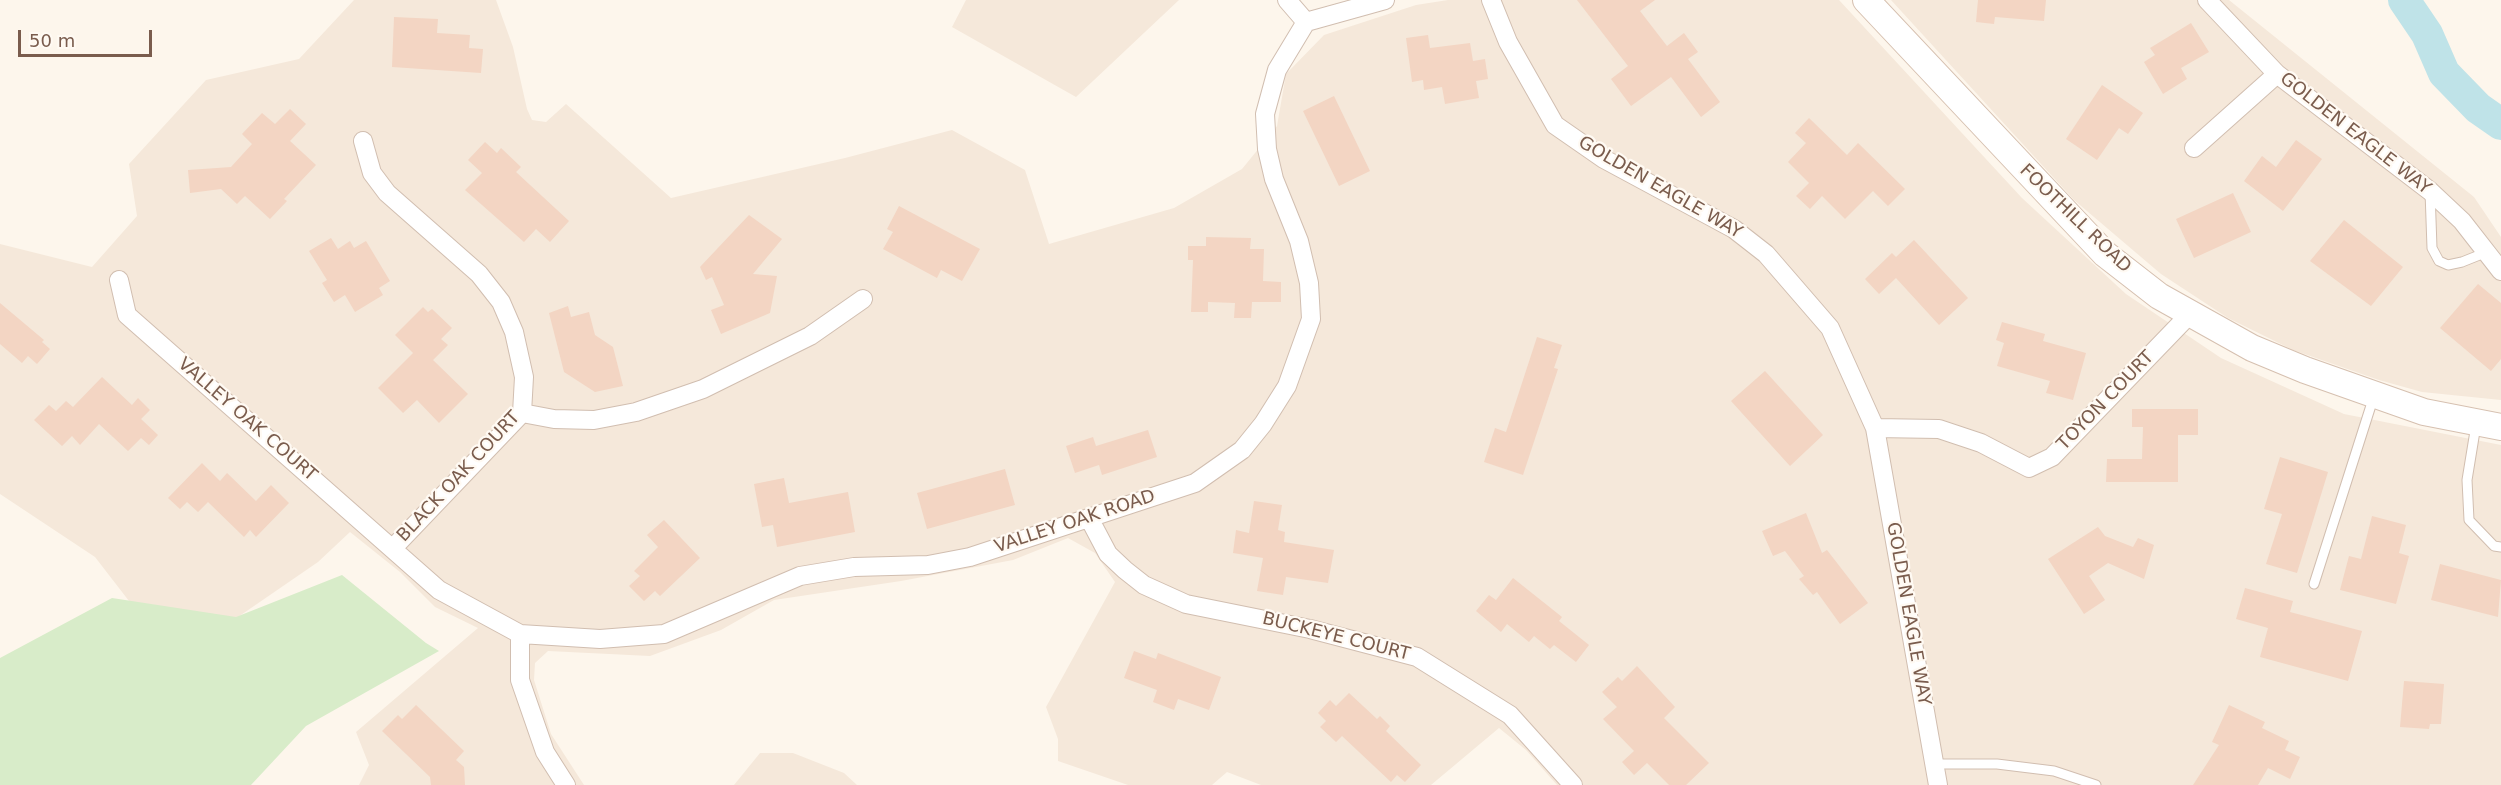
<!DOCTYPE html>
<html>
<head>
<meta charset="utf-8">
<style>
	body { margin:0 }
	#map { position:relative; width:2501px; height:785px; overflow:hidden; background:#fdf6ec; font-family:"DejaVu Sans",sans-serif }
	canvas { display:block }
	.scale { position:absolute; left:18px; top:30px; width:134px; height:27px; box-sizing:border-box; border:3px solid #7a5c4d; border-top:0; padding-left:8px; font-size:18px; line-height:21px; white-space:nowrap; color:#7a5c4d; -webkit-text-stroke:4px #fffaf3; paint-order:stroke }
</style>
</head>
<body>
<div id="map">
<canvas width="2501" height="785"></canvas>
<div class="scale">50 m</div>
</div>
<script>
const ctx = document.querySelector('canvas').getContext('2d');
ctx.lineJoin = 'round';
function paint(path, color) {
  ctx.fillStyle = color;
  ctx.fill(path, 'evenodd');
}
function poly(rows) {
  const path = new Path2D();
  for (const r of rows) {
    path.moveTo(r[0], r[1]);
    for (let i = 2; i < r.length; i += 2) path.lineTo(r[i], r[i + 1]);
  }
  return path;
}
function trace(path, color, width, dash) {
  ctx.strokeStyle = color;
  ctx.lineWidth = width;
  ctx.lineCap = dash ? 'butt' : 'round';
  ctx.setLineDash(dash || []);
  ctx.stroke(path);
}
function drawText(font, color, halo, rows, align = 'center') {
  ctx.font = font + ' "DejaVu Sans",sans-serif';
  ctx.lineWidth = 4.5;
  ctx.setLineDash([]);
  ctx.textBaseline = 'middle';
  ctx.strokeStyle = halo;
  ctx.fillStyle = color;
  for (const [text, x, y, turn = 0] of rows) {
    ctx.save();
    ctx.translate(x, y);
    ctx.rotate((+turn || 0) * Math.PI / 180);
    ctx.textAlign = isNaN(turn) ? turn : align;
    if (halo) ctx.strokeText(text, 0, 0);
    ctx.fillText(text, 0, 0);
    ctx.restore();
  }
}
paint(poly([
	[354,0,496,0,513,47,527,109,532,120,546,122,566,104,671,198,845,158,952,130,1025,170,1049,244,1174,208,1242,169,1277,126,1286,74,1324,35,1416,5,1448,0,1839,0,2022,198,2126,294,2221,358,2344,414,2501,445,2501,785,1557,785,1526,750,1499,728,1431,785,1261,785,1227,772,1212,785,1128,785,1058,761,1058,739,1046,707,1115,582,1095,553,1068,538,1013,560,901,581,774,600,721,630,650,656,548,651,535,663,534,680,551,734,584,785,359,785,369,765,356,732,478,628,435,607,400,572,350,532,318,562,222,628,146,623,95,557,0,494,0,244,92,267,137,216,129,164,206,80,299,59],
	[966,0,1179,0,1076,97,952,27],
	[1891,0,2229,0,2474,197,2501,237,2501,400,2422,392,2379,380,2293,350,2228,318,2161,274,2074,200],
	[760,753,793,753,844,773,857,785,734,785]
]), '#f5e8da');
paint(poly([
	[342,575,426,643,439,651,306,726,251,785,0,785,0,658,112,598,236,617]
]), '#d8ecc9');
trace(poly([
	[2404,0,2427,34,2444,73,2478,108,2501,124]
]), '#bfe3e8', 32);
paint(poly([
	[1577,0,1655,0,1640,11,1667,46,1684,33,1698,52,1688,59,1720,102,1701,117,1671,77,1631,106,1611,79,1628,66],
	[1978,0,2046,0,2044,21,1995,17,1994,24,1976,22],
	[394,17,438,19,437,33,470,35,469,48,483,49,481,73,392,67],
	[2191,23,2209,52,2181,68,2187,79,2163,94,2144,62,2155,55,2150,48],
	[1428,35,1430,48,1470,43,1473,61,1485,59,1488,79,1476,81,1479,98,1445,104,1442,87,1424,90,1423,80,1412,82,1406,38],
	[2102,85,2143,113,2128,134,2119,128,2097,160,2066,139],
	[1334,96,1370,171,1339,186,1303,111],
	[290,109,306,124,290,141,316,165,284,199,287,201,270,219,245,196,237,204,221,189,190,193,188,170,231,167,252,144,242,134,262,113,275,124],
	[1809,118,1847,155,1858,143,1905,189,1888,206,1873,191,1845,219,1822,196,1810,209,1796,196,1809,183,1788,162,1806,143,1795,133],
	[2296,140,2322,159,2283,211,2244,181,2262,156,2276,167],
	[485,142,497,153,501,148,521,167,516,172,569,221,550,242,536,229,524,242,465,190,482,173,468,160],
	[2233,193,2251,232,2194,258,2176,219],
	[899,206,980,249,962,281,941,270,937,278,883,249,893,232,887,229],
	[749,215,782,239,753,274,777,276,770,313,721,334,711,310,724,305,712,277,706,280,700,267],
	[2344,220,2403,267,2371,306,2310,261],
	[1206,237,1251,238,1250,249,1264,249,1263,281,1281,282,1281,302,1252,302,1251,318,1234,318,1235,303,1208,302,1208,312,1191,312,1193,260,1188,260,1188,246,1206,246],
	[331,238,338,249,350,241,354,248,366,241,390,281,379,288,383,295,355,312,345,295,334,302,322,283,327,280,309,251],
	[1914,240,1968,298,1939,325,1896,278,1879,294,1865,279,1892,253,1896,257],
	[2478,284,2501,303,2501,359,2491,371,2440,328],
	[0,303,44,340,42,342,50,349,37,364,28,356,22,363,0,344],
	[568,306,571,317,589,312,595,335,613,347,623,386,595,392,564,372,549,313],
	[423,307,428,312,432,309,452,328,441,339,448,345,433,360,468,394,439,423,417,400,403,413,378,388,413,353,395,335],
	[2002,322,2045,334,2043,341,2086,353,2073,400,2046,393,2050,381,1997,366,2004,343,1996,340],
	[1537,337,1562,345,1554,368,1558,369,1523,475,1484,462,1495,428,1506,432],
	[1765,371,1823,435,1790,466,1731,401],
	[102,377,132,405,138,398,150,410,141,419,158,435,149,445,141,438,128,451,99,424,80,445,72,436,62,446,34,420,49,405,56,411,66,401,73,407],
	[2132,409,2198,409,2198,435,2178,435,2178,482,2106,482,2107,459,2142,459,2143,427,2132,427],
	[1148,430,1157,457,1102,475,1099,465,1075,473,1066,446,1093,437,1096,446],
	[2280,457,2328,472,2297,573,2266,564,2282,514,2264,509],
	[202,463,220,481,227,473,256,501,271,485,289,503,256,537,250,530,244,537,208,502,198,512,187,502,180,509,168,498],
	[1005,469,1015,505,927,529,917,493],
	[784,478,789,503,848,492,855,532,777,547,773,525,762,527,754,484],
	[1254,501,1282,505,1278,530,1285,532,1284,542,1334,550,1328,583,1286,577,1283,595,1257,591,1263,558,1233,553,1236,530,1249,533],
	[1806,513,1822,553,1827,550,1868,603,1840,624,1817,592,1813,595,1799,579,1804,576,1785,551,1773,556,1762,531],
	[2372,516,2406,525,2399,553,2409,556,2396,604,2340,590,2349,556,2361,559],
	[664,520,700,558,660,596,655,591,644,601,629,586,640,576,634,571,658,547,647,535],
	[2098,527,2105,536,2133,547,2138,538,2154,545,2144,579,2108,563,2089,576,2105,600,2084,614,2048,559],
	[2440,564,2501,580,2498,617,2431,600],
	[1513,578,1562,617,1559,621,1589,645,1576,662,1554,645,1550,649,1534,636,1529,642,1507,624,1501,632,1476,611,1489,595,1496,600],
	[2245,588,2293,601,2290,612,2362,631,2348,681,2260,657,2268,628,2236,619],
	[1134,651,1156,659,1158,653,1221,677,1209,710,1178,699,1174,710,1153,702,1157,690,1124,678],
	[1637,666,1675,707,1664,718,1709,763,1686,785,1669,785,1647,763,1634,775,1622,762,1634,751,1603,719,1617,707,1602,692,1618,677,1622,681],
	[2404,681,2444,684,2441,724,2430,724,2429,729,2400,727],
	[1349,693,1377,719,1380,716,1390,726,1386,731,1421,765,1405,782,1397,775,1391,782,1342,736,1336,742,1320,727,1326,721,1318,713,1330,700,1336,706],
	[416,705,464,751,456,760,464,767,465,785,431,785,430,777,382,731,398,715,402,719],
	[2229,705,2265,722,2262,728,2289,741,2285,750,2300,757,2290,779,2268,768,2258,785,2193,785,2219,745,2212,742]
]), '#f3d5c3');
const lane = poly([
	[2430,191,2432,248,2439,261,2448,265,2462,262,2487,252],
	[2476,425,2467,480,2469,520,2494,546,2501,547],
	[2314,584,2374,396],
	[1934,764,1997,764,2054,771,2096,785]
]);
const street = poly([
	[1287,0,1306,22],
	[1491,0,1508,42,1555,125,1604,159,1734,229,1766,254,1830,328,1875,428,1938,785],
	[2207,0,2277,74,2430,191,2462,221,2501,271],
	[363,141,372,173,387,193,479,274,501,302,514,332,524,377,522,413,393,548],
	[2194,148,2277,74],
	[119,280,127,315,439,590,520,634,600,639,664,634,800,576,854,567,928,565,970,557,1195,483,1242,450,1263,424,1287,386,1311,319,1309,283,1299,241,1274,179,1267,149,1265,114,1277,70,1306,22,1385,0],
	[522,413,554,419,594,420,636,412,703,389,810,336,863,299],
	[1875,428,1939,429,1981,443,2029,468,2052,457,2190,314],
	[1089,518,1108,554,1125,570,1144,585,1186,604,1310,629,1417,657,1510,715,1573,785],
	[520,634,520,680,545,752,566,785]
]);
const secondary = poly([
	[1866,0,2105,254,2159,296,2252,348,2305,370,2424,412,2501,427]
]);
trace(lane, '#d1beb0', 11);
trace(street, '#d1beb0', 20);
trace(secondary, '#d6c0b0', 28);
trace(lane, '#fff', 9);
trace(street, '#fff', 18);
trace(secondary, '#fff', 26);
drawText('18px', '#7a5c4d', '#fffaf3', [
	["GOLDEN EAGLE WAY",2355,134,38],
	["GOLDEN EAGLE WAY",1660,188,30],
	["FOOTHILL ROAD",2075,219,44],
	["TOYON COURT",2106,401,-46],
	["VALLEY OAK COURT",247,420,41],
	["BLACK OAK COURT",459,477,-47],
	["VALLEY OAK ROAD",1075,522,-18],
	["GOLDEN EAGLE WAY",1908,614,80],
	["BUCKEYE COURT",1336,637,14]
]);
</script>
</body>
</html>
